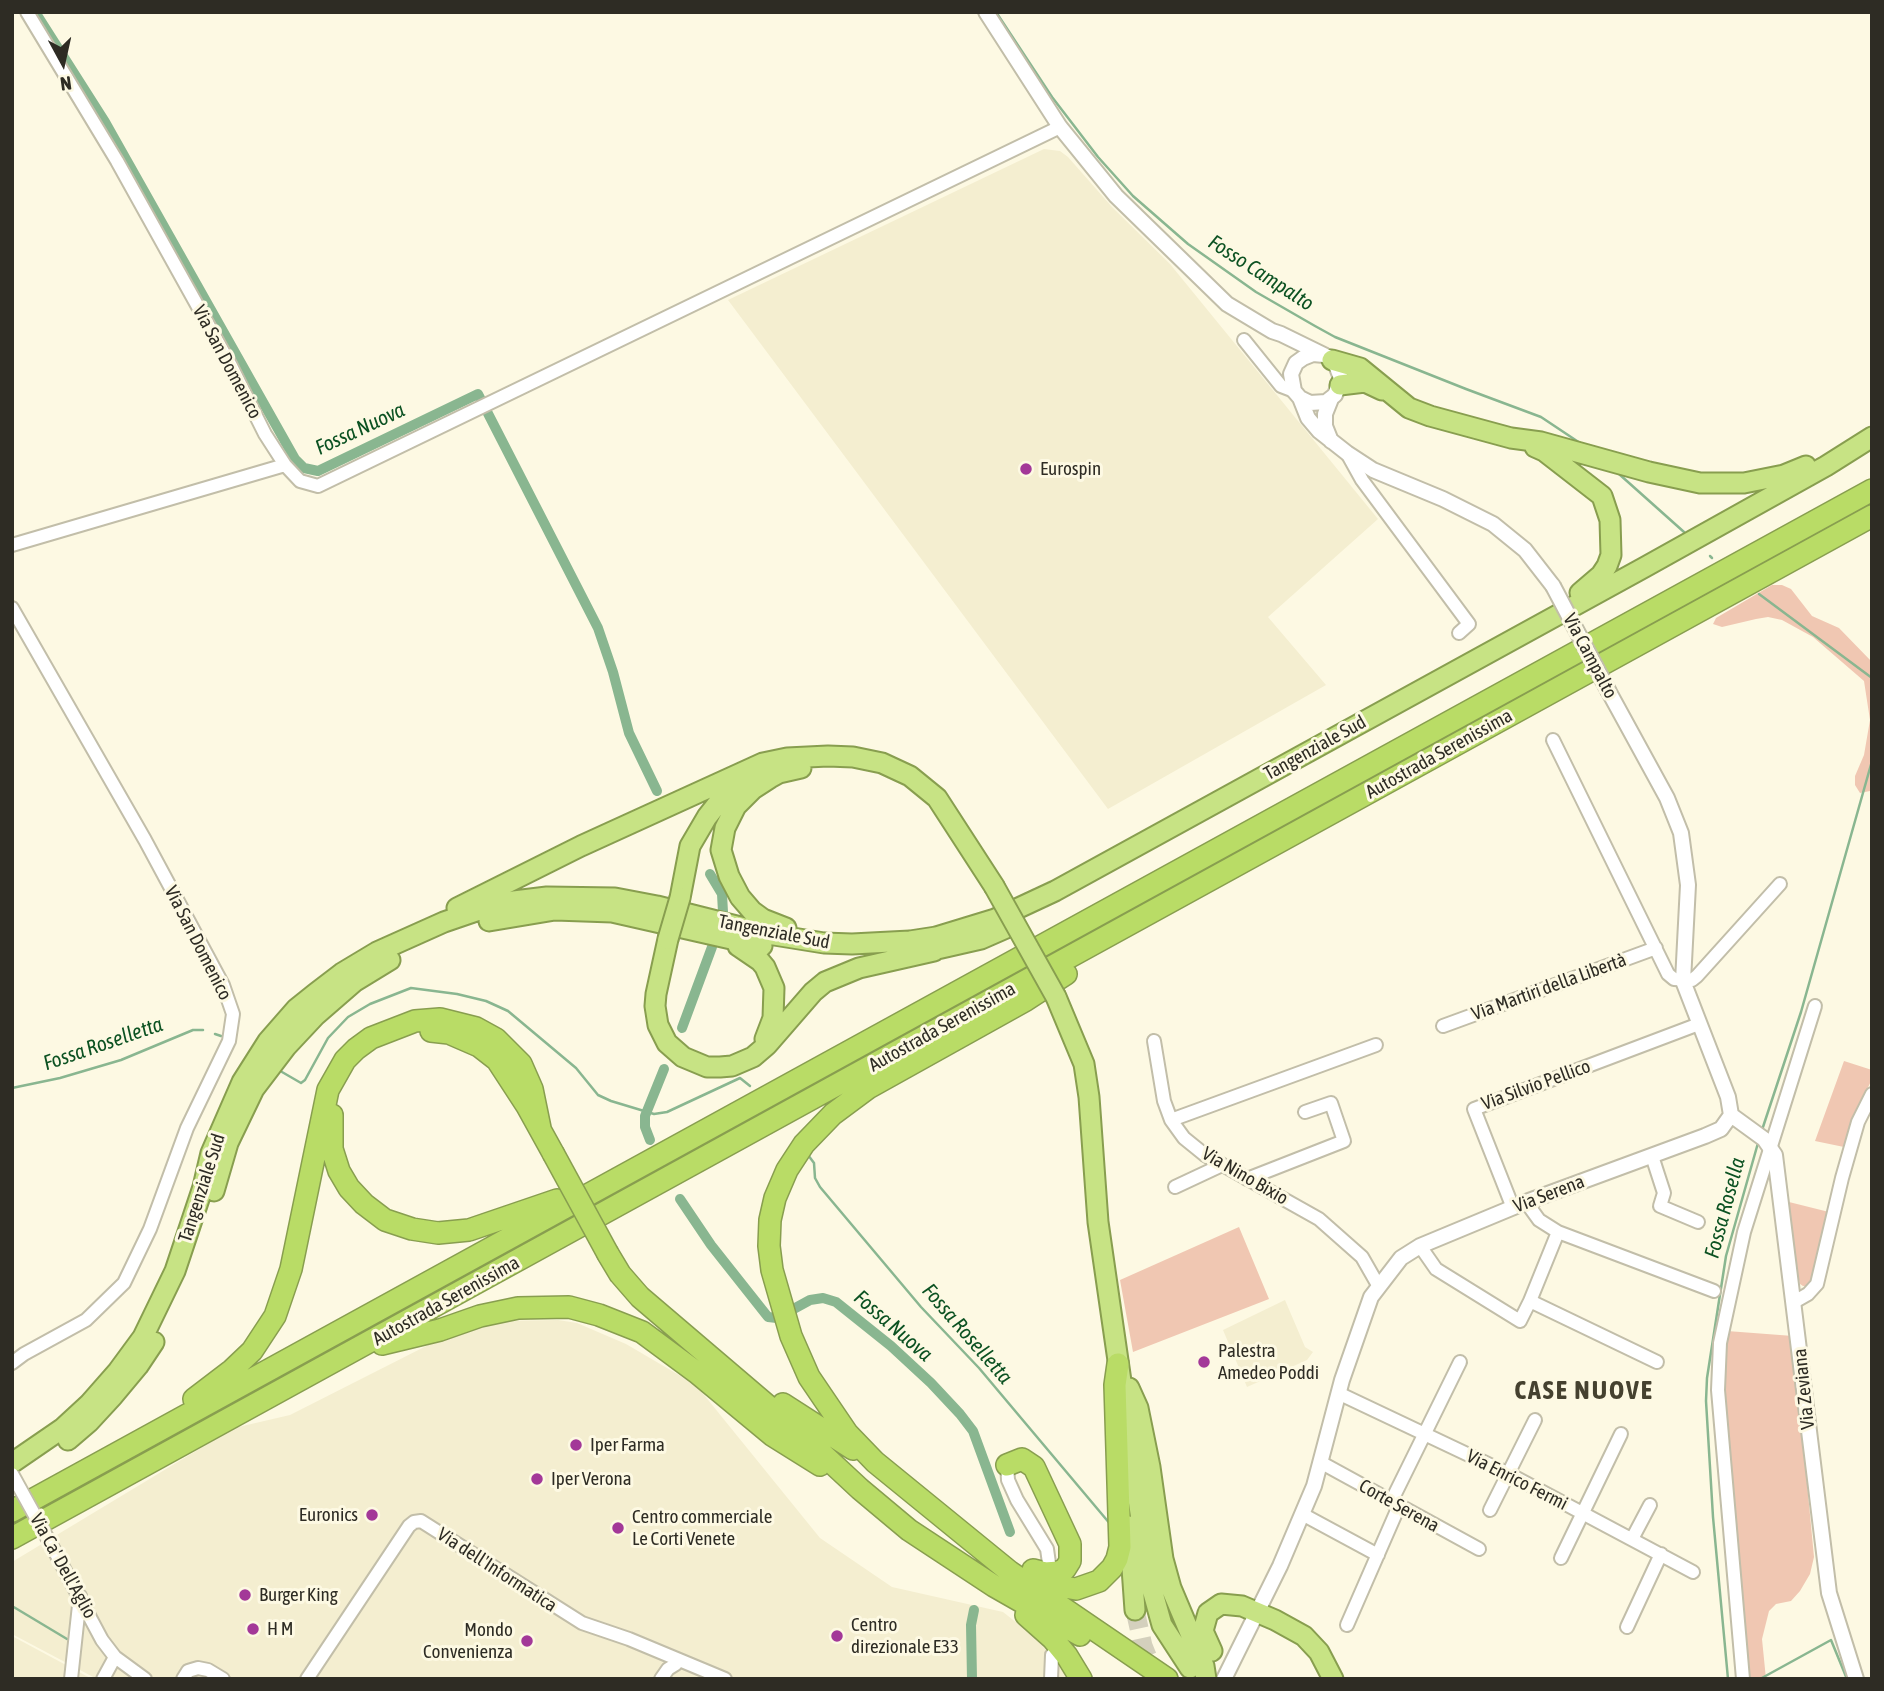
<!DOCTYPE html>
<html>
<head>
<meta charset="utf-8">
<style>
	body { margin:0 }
	#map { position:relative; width:1884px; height:1691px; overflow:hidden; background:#fdf9e3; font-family:"Asap Condensed",sans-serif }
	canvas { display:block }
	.frame { position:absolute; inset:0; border:14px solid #2e2c24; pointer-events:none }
	.north { position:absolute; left:28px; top:28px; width:70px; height:70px; -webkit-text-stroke:5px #fdf9e3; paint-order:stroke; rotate:172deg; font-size:19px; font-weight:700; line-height:28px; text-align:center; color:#2e2c24 }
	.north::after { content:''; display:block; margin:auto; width:24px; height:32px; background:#2e2c24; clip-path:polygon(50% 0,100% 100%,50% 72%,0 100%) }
</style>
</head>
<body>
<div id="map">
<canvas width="1884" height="1691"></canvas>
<div class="frame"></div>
<div class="north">N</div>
</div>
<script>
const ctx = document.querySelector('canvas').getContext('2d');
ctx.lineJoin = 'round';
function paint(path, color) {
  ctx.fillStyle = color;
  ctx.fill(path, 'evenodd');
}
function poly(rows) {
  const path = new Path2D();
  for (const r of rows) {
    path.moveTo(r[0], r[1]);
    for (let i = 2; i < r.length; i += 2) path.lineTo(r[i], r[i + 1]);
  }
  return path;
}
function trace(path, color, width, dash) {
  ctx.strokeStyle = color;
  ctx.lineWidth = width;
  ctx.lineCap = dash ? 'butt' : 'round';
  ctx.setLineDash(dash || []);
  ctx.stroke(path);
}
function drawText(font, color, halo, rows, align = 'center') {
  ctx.font = font + ' "Asap Condensed",sans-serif';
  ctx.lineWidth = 6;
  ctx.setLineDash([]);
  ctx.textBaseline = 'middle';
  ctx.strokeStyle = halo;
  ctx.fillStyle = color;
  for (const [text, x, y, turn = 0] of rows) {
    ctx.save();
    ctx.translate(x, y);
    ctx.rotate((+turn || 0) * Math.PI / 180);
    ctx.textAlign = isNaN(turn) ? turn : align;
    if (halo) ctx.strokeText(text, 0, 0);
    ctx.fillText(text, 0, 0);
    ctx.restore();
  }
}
paint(poly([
	[1044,149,1060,151,1068,157,1112,207,1170,264,1378,519,1268,617,1326,685,1108,809,728,300],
	[1285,1300,1305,1347,1313,1352,1307,1360,1247,1387,1223,1330],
	[558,1320,577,1323,626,1344,696,1385,820,1538,892,1587,1003,1612,1059,1656,1072,1679,97,1679,12,1634,12,1562,234,1428,290,1415,440,1339,503,1321],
	[12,1636,92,1679,12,1679]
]), '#f4eed0');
paint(poly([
	[1772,585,1782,585,1791,589,1812,616,1839,628,1872,662,1872,787,1870,791,1860,793,1855,785,1855,776,1864,755,1870,720,1864,681,1813,637,1782,620,1768,617,1756,619,1722,627,1713,624,1716,618],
	[1844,1061,1872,1070,1872,1079,1851,1123,1844,1147,1815,1141],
	[1789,1202,1829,1212,1813,1280,1809,1286,1803,1286,1800,1284,1798,1276],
	[1239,1227,1269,1299,1133,1352,1120,1280],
	[1727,1331,1793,1336,1814,1557,1810,1574,1800,1591,1791,1601,1776,1604,1769,1611,1762,1639,1766,1679,1746,1679,1722,1385]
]), '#f0c7b2');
trace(poly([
	[996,12,1052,97,1098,157,1133,196,1188,244,1256,292,1315,326,1335,337,1466,389,1541,417,1580,443],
	[1619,474,1684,532],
	[1710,556,1712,558],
	[1759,594,1872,678],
	[215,1034,221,1036],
	[282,1072,301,1083,305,1080,328,1038,348,1017,370,1004,411,988,457,994,486,1001,508,1011,576,1068,598,1095,611,1101,654,1114,667,1112,740,1078,750,1086],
	[12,1088,60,1078,121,1060,193,1030,203,1030],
	[1762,1130,1801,1012,1872,761],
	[808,1155,814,1163,815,1178,820,1187,921,1307,979,1368,1111,1525],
	[12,1606,67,1639],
	[1728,1679,1713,1517,1706,1401,1707,1378,1726,1256,1758,1143],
	[1760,1679,1831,1640,1847,1679]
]), '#89b690', 2.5);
trace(poly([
	[35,12,105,122,295,459,304,468,318,471,478,394,598,628,613,672,629,733,657,791],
	[710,874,722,894,723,912],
	[682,1028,712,947],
	[650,1140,645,1127,645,1116,664,1069],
	[680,1199,711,1245,768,1317,777,1318,810,1300,823,1298,836,1302,891,1346,931,1383,960,1414,973,1431,1010,1532],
	[972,1679,971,1625,974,1610]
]), '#89b690', 10);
trace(poly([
	[1135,1610,1143,1646,1155,1675]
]), '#d4d0bd', 19, [19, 10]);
const minor = poly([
	[27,12,117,161,231,366,265,434,285,465,300,481,318,486,1060,127],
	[1244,340,1281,386,1294,391],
	[1347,453,1362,480,1469,624,1459,633],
	[12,545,285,465],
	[12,608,145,840,223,985,233,1014,229,1041,187,1128,150,1229,124,1283,86,1320,24,1354,12,1363],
	[1553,740,1668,974,1674,979,1692,980,1697,976,1780,884],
	[1443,1026,1656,948],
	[1154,1041,1164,1101,1171,1120,1184,1138,1205,1155,1319,1219,1362,1257,1378,1285],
	[1171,1120,1376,1045],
	[1652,1156,1664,1193,1660,1206,1698,1222],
	[1247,1179,1344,1141,1331,1103,1305,1112],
	[1175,1187,1222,1165],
	[1526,1202,1539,1220,1558,1232,1714,1291],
	[1513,1208,1474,1109,1699,1024],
	[1558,1232,1530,1301,1657,1362],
	[1420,1246,1436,1269,1520,1321,1530,1301],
	[1794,1302,1808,1294,1817,1284,1842,1178,1858,1122,1872,1094],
	[1338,1393,1509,1474,1693,1572],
	[1320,1462,1479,1549],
	[1007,1465,1008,1480,1017,1500,1047,1549,1049,1563],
	[1391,1502,1460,1362],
	[1490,1510,1535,1420],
	[1302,1514,1378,1555],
	[1632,1539,1650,1505],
	[54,1550,102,1640,115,1657,145,1679],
	[1561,1558,1621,1434],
	[1347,1625,1399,1506],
	[1627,1627,1661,1554],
	[71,1679,80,1596],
	[103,1679,115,1657],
	[183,1679,188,1671,198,1668,208,1670,223,1679],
	[307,1679,409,1526,414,1522,421,1521,582,1623,629,1639,725,1679],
	[661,1679,668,1669,676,1664],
	[1051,1679,1052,1655],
	[1743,1679,1718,1390,1720,1343,1744,1232,1815,1006]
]);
const tertiary = poly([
	[986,12,1060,127,1116,196,1227,304,1272,331,1281,334,1328,357,1336,365,1341,378,1335,395,1326,402,1310,403,1300,398,1294,391,1291,374,1296,363,1303,358,1313,354,1324,355],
	[1300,398,1308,418,1319,431,1347,453,1373,470,1443,499,1493,524,1525,550,1553,586],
	[1331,399,1325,414,1325,426,1331,441],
	[1731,1115,1764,1139,1775,1155,1829,1593,1856,1679],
	[1224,1679,1280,1566,1314,1486,1342,1380,1371,1297,1401,1258,1420,1246,1526,1202,1705,1136,1721,1129,1731,1115,1728,1097,1683,981,1688,885,1681,833,1667,798,1609,692]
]);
const trunk = poly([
	[1332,360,1360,368,1409,408,1430,416,1511,438,1541,442,1649,472,1700,483,1744,483,1784,475,1806,466],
	[1340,385,1365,382,1382,390],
	[1535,447,1544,451,1602,496,1610,520,1611,555,1607,566,1601,575,1580,593],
	[680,898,690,846,707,817,722,798,747,780],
	[457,908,581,846,763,763,787,758,828,756,853,757,882,763,910,776,937,798,994,886],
	[489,921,555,910,612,912,762,946],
	[786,928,763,919,752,911,740,897,729,876,721,850,725,828,736,806,753,789,770,778,779,773,801,768],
	[668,939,656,994,655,1006,658,1025,667,1043,683,1057,707,1067,720,1067,732,1066,753,1057,767,1045,813,992,825,982,859,968,934,951],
	[738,946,760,961,765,967,774,988,773,1018,765,1039],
	[924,952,981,939,1013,925],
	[1056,997,1084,1064,1089,1097,1098,1222,1150,1582,1162,1625,1190,1668],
	[214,1191,228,1143,254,1089,286,1047,316,1015,354,982,390,960],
	[1129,1388,1138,1408,1150,1467,1163,1559,1171,1588,1204,1666,1206,1679],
	[68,1440,89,1422,113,1396,138,1366,154,1342],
	[12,1463,63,1428,89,1404,118,1371,143,1337,175,1271,203,1187,211,1153,242,1082,268,1041,296,1009,316,993,342,973,377,952,444,922,482,909,514,901,547,897,615,898,657,906,768,934,824,943,852,944,910,941,936,937,995,919,1055,891,1645,567,1826,466,1872,437],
	[1129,1526,1135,1610],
	[1212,1651,1203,1631,1208,1613,1221,1604,1242,1606,1275,1620,1304,1636,1319,1652,1333,1679]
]);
const motorway = poly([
	[1066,974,1026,1000,868,1088,833,1114,804,1144,787,1170,775,1198,770,1220,769,1246,772,1270,791,1336,809,1377,847,1433,875,1462,1010,1572,1167,1679],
	[431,1031,449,1033,479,1046,497,1060,527,1106,553,1153],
	[332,1115,332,1149,339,1171,349,1188,364,1204,385,1220,412,1229,438,1233,469,1230,557,1200],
	[608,1254,620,1274,640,1297,803,1436,860,1489,909,1530,994,1586,1080,1635],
	[382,1344,440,1330,480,1316,518,1308,569,1307,599,1315,642,1332,696,1372,772,1435,820,1465],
	[194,1399,232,1370,252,1351,275,1316,291,1269,328,1090,345,1060,356,1049,371,1038,415,1021,440,1019,476,1028,496,1039,521,1064,532,1089,540,1128],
	[783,1404,853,1449],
	[1007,1465,1022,1459,1034,1467,1070,1544,1070,1561,1065,1569,1059,1572,1045,1573,1033,1570],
	[12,1511,1872,490],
	[12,1538,1872,516],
	[1030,1576,1047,1584,1076,1589,1099,1581,1112,1568,1117,1559,1120,1547,1115,1385,1118,1364],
	[1026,1615,1053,1639,1067,1656,1081,1679]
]);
trace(minor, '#c2bea9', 16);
trace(tertiary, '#c2bea9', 18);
trace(trunk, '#889e4f', 23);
trace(motorway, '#889e4f', 24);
trace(minor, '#fff', 12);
trace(tertiary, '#fff', 14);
trace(trunk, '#c7e384', 19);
trace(motorway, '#b9dc66', 21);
const minorBridge = poly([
	[12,1474,54,1550]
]);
const tertiaryBridge = poly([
	[1553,586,1609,692]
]);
const trunkBridge = poly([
	[994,886,1056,997],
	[668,939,680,898]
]);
const motorwayBridge = poly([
	[553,1153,608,1254]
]);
trace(minorBridge, '#c2bea9', 16, []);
trace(tertiaryBridge, '#c2bea9', 18, []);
trace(trunkBridge, '#889e4f', 23, []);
trace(motorwayBridge, '#889e4f', 24, []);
trace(minorBridge, '#fff', 12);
trace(tertiaryBridge, '#fff', 14);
trace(trunkBridge, '#c7e384', 19);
trace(motorwayBridge, '#b9dc66', 21);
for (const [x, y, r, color] of [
	[1026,469,7,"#a33898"],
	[1204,1362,7,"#a33898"],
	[576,1445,7,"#a33898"],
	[537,1479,7,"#a33898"],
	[372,1515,7,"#a33898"],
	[618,1528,7,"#a33898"],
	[245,1595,7,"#a33898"],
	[253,1629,7,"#a33898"],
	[837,1636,7,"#a33898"],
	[527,1641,7,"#a33898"]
]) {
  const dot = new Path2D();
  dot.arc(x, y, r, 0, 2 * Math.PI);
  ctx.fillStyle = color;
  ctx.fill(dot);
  trace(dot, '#fdf9e3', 2.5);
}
drawText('19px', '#2e2c24', '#fdf9e3', [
	["Via San Domenico",227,362,62],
	["Via Campalto",1590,656,62],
	["Tangenziale Sud",1315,748,-29],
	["Autostrada Serenissima",1439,754,-29],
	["Tangenziale Sud",774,932,11],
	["Via San Domenico",198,943,63],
	["Via Martiri della Libertà",1549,987,-20],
	["Autostrada Serenissima",942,1027,-29],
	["Via Silvio Pellico",1536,1085,-20],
	["Via Nino Bixio",1245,1176,30],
	["Tangenziale Sud",202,1188,-72],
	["Via Serena",1549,1194,-21],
	["Autostrada Serenissima",446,1301,-29],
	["Via Zeviana",1804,1389,-96],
	["Via Enrico Fermi",1517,1480,27],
	["Corte Serena",1399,1506,29],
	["Via Ca' Dell'Aglio",63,1566,61],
	["Via dell'Informatica",497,1570,33]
]);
drawText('19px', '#2e2c24', '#fdf9e3', [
	["Eurospin",1040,469],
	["Palestra",1218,1351],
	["Amedeo Poddi",1218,1373],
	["Iper Farma",590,1445],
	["Iper Verona",551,1479],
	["Euronics",358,1515,"right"],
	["Centro commerciale",632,1517],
	["Le Corti Venete",632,1539],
	["Burger King",259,1595],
	["Centro",851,1625],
	["direzionale E33",851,1647],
	["H M",267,1629],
	["Mondo",513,1630,"right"],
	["Convenienza",513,1652,"right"]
], 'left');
drawText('italic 21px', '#0c5222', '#fdf9e3', [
	["Fosso Campalto",1261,273,33],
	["Fossa Nuova",360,429,-25],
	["Fossa Roselletta",103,1044,-19],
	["Fossa Rosella",1725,1208,-75],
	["Fossa Nuova",893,1326,41],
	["Fossa Roselletta",967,1334,49]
]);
ctx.letterSpacing = '2px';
drawText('bold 26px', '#45412f', '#fdf9e3', [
	["CASE NUOVE",1584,1391]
]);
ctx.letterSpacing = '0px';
</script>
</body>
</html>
